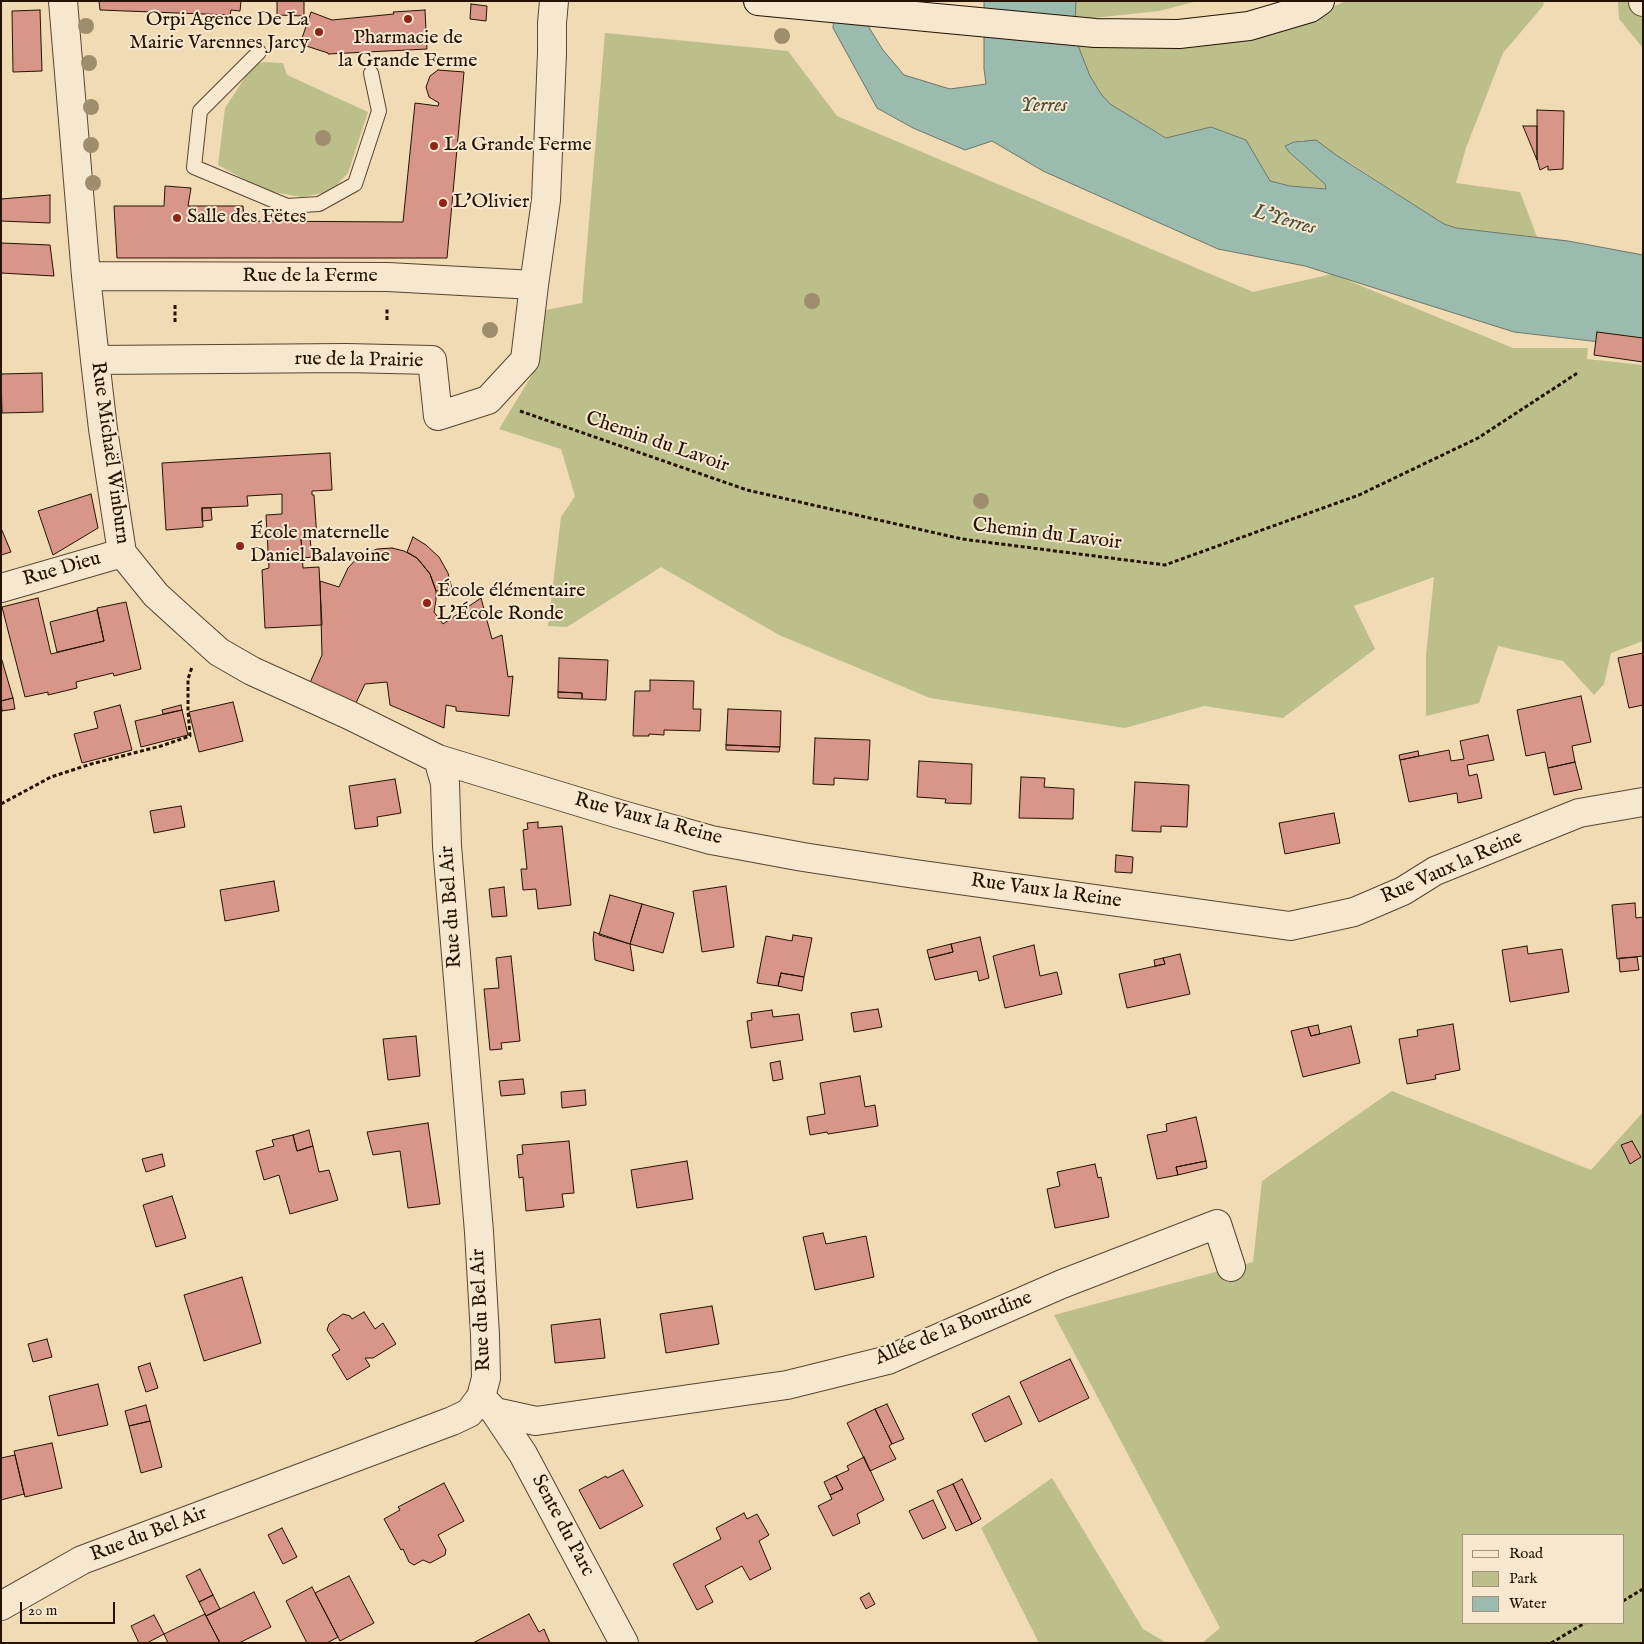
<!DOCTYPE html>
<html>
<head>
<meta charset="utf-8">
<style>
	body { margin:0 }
	#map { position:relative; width:1644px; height:1644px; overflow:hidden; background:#f0dbb5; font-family:"IM FELL English",serif }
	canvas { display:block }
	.frame { position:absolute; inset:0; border:2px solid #251202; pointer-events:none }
	.legend { position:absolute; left:1462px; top:1534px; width:162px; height:90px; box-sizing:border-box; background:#f5e8cf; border:1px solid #a2927d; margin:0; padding:6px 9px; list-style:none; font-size:15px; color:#251202 }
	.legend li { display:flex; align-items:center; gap:10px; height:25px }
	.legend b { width:25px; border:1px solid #a2927d }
	.scale { position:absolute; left:20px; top:1602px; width:95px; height:22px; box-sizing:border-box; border:2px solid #251202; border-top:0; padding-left:6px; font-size:15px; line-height:18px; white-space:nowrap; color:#251202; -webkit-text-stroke:4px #f5e8cf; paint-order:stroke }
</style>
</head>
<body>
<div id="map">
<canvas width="1644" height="1644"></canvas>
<div class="frame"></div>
<ul class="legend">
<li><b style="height:6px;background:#f5e8cf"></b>Road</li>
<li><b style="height:14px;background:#bdbf8b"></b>Park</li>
<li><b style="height:14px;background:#9abbae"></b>Water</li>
</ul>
<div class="scale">20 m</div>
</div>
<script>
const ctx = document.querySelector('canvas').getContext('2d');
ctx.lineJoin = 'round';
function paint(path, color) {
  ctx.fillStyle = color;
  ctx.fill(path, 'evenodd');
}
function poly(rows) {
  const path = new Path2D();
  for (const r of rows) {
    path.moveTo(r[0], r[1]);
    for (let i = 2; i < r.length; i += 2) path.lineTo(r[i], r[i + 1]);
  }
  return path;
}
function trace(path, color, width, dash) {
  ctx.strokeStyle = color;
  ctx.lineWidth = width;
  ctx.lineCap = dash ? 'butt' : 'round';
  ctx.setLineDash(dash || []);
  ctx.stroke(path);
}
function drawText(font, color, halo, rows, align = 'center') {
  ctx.font = font + ' "IM FELL English",serif';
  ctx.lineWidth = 4;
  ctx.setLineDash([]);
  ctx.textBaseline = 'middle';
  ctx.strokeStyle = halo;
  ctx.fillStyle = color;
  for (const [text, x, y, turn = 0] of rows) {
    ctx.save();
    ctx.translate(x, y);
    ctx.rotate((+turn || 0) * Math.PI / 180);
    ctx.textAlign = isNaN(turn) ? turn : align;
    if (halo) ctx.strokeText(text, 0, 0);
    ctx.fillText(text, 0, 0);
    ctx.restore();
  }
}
paint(poly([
	[1076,1,1198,1,1159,11,1075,20],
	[1346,1,1544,1,1543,6,1503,53,1466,148,1456,183,1520,192,1537,237,1455,228,1444,224,1352,164,1336,155,1303,140,1294,142,1285,147,1289,152,1325,184,1326,189,1290,186,1270,181,1246,140,1211,127,1167,138,1110,104,1101,94,1090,76,1077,44,1054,33,1289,26],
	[1618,1,1643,1,1643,48,1619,19],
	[605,33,788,51,837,116,1253,292,1332,274,1513,348,1588,348,1587,359,1643,365,1643,641,1611,653,1604,684,1594,695,1563,661,1498,646,1479,703,1426,716,1426,655,1434,577,1354,606,1375,649,1283,718,1204,706,1125,728,930,698,779,635,661,567,567,627,548,626,561,517,575,496,561,449,499,429,535,370,546,310,582,303],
	[264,62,283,63,287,75,368,112,348,173,336,186,323,193,302,197,273,192,251,183,218,165,225,108,248,73,256,64],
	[1392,1091,1591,1170,1643,1112,1643,1643,1202,1643,1220,1628,1054,1315,1253,1262,1262,1181],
	[1463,1535,1623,1535,1623,1623,1463,1623],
	[1052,1478,1143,1629,1167,1643,1039,1643,981,1528]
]), '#bdbf8b');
const water = poly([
	[835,1,868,1,868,26,883,50,904,75,950,89,986,84,984,69,984,1,1076,1,1075,20,1077,43,1090,76,1101,94,1110,104,1166,138,1211,127,1246,140,1270,181,1290,186,1326,189,1325,184,1289,152,1285,146,1294,142,1316,140,1336,155,1444,224,1456,228,1568,241,1643,255,1643,347,1514,332,1305,266,1218,249,1043,171,992,141,965,150,913,128,877,108,833,28,835,1]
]);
paint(water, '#9abbae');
trace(water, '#6b7769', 1);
const building = poly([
	[99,1,241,1,240,11,231,10,230,15,100,10,99,1],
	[277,1,304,1,304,16,277,15,277,1],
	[471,4,487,6,486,21,470,19,471,4],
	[40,10,42,71,13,72,12,11,40,10],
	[425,10,427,49,328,54,328,53,300,44,311,12,332,20,394,14,393,12,425,10],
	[438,70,464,72,447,258,117,258,114,206,164,206,165,186,191,188,188,206,243,206,244,221,403,222,415,103,438,106,439,103,429,97,426,87,430,76,438,70],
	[1537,110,1564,111,1563,169,1548,170,1548,166,1540,170,1537,160,1537,110],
	[1523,126,1537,126,1537,160,1523,126],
	[50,195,50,223,1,221,1,199,50,195],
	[1,243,50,245,54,276,1,273,1,243],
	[1597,332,1643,338,1643,362,1594,355,1597,332],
	[42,373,43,412,2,413,1,374,42,373],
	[330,453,332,490,312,491,312,495,314,495,317,538,301,539,303,568,319,567,322,625,265,628,262,570,269,568,266,515,282,514,282,494,247,496,248,506,202,508,203,527,166,530,162,463,330,453],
	[91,494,98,528,53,555,38,511,91,494],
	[202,508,211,508,212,520,202,521,202,508],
	[1,528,11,552,1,555,1,528],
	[413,537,426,545,439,557,448,573,452,589,436,591,430,574,423,565,417,558,407,552,413,537],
	[310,538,312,557,303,558,301,539,310,538],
	[392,548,404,551,417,558,430,574,436,591,436,600,434,612,443,624,481,598,492,639,502,635,508,677,513,676,509,716,456,711,456,707,446,705,444,728,390,705,387,682,365,684,355,705,309,685,322,655,320,581,339,587,348,568,358,557,377,549,392,548],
	[38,598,51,654,104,641,97,608,126,602,141,669,114,676,113,673,76,682,77,688,48,695,48,692,25,697,2,607,38,598],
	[97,610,104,641,57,652,50,622,97,610],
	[1643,653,1643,705,1629,708,1618,658,1643,653],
	[1,657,13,698,1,701,1,657],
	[559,658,608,660,606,700,582,699,582,693,558,692,559,658],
	[650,680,694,681,693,709,701,709,700,731,664,730,664,735,649,734,649,736,633,736,635,691,650,691,650,680],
	[558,692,582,693,582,699,558,698,558,692],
	[1581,696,1591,742,1572,746,1575,762,1548,768,1545,752,1526,756,1517,710,1581,696],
	[13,698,15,709,2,711,1,701,13,698],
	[233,702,243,741,199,752,189,712,233,702],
	[120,705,132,750,82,763,74,734,98,728,94,712,120,705],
	[181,705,182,710,163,714,162,710,181,705],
	[728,709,781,711,780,747,726,745,728,709],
	[182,710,188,735,141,747,135,721,182,710],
	[1488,735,1494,760,1467,765,1469,776,1477,774,1482,798,1458,803,1457,793,1409,802,1400,760,1449,750,1451,761,1464,759,1460,741,1488,735],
	[815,738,870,740,868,780,834,778,834,785,813,784,815,738],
	[726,745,780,747,779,752,726,750,726,745],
	[1418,751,1419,756,1400,760,1399,755,1418,751],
	[919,761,972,764,971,804,945,803,946,799,917,797,919,761],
	[1575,762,1582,789,1554,795,1548,768,1575,762],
	[1021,777,1045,778,1044,787,1074,789,1073,819,1019,818,1021,777],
	[395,779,401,813,377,817,378,826,355,829,349,786,395,779],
	[1135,782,1189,785,1187,827,1161,826,1161,832,1132,831,1135,782],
	[181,806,185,827,154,833,150,811,181,806],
	[1334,813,1340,843,1285,854,1279,823,1334,813],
	[538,822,538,828,562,826,571,905,538,909,536,889,523,890,521,869,527,869,523,830,528,829,527,823,538,822],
	[1116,855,1133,857,1132,873,1115,872,1116,855],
	[274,881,279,911,225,921,220,890,274,881],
	[726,886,734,947,702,952,693,891,726,886],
	[504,887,507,916,492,917,489,889,504,887],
	[610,895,642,904,630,944,599,935,610,895],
	[1635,903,1636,918,1643,917,1643,956,1617,959,1612,905,1635,903],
	[642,904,674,913,663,953,630,944,642,904],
	[594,932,630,944,634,971,595,960,593,939,594,932],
	[793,935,812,938,804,977,781,973,778,986,757,983,766,936,792,941,793,935],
	[980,937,989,978,979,981,977,971,935,980,929,958,953,952,951,944,980,937],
	[951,944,953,952,929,958,927,950,951,944],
	[1034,945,1040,976,1057,972,1062,994,1005,1008,993,956,1034,945],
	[1527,946,1528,954,1562,949,1569,992,1510,1002,1502,950,1527,946],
	[1180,954,1190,994,1127,1008,1119,974,1165,964,1163,958,1180,954],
	[511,956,520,1041,501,1043,502,1049,490,1050,484,989,499,988,496,958,511,956],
	[1637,957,1639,970,1620,972,1619,958,1637,957],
	[1163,958,1165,964,1155,966,1154,960,1163,958],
	[781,973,804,977,802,991,778,986,781,973],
	[878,1009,882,1027,854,1032,851,1013,878,1009],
	[772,1010,773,1017,799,1014,803,1040,751,1048,747,1021,752,1020,751,1013,772,1010],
	[1453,1024,1460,1070,1435,1075,1436,1079,1407,1084,1399,1039,1418,1036,1417,1030,1453,1024],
	[1318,1025,1320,1034,1311,1036,1308,1027,1318,1025],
	[1351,1026,1360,1063,1303,1077,1291,1031,1308,1027,1311,1036,1351,1026],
	[416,1036,420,1076,388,1080,383,1039,416,1036],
	[780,1061,783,1079,773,1081,770,1063,780,1061],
	[860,1076,865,1107,875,1105,878,1126,828,1134,827,1132,810,1135,807,1117,825,1114,820,1083,860,1076],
	[523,1079,525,1094,501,1096,499,1081,523,1079],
	[585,1090,586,1105,562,1108,561,1092,585,1090],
	[1196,1117,1206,1161,1176,1167,1178,1175,1157,1179,1147,1135,1167,1131,1166,1124,1196,1117],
	[428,1123,440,1204,408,1208,400,1151,373,1155,367,1132,428,1123],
	[309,1130,313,1146,297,1151,293,1135,309,1130],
	[293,1135,297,1151,313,1146,319,1172,329,1170,338,1200,290,1214,279,1175,264,1180,256,1151,274,1146,272,1140,293,1135],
	[569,1141,574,1193,562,1194,564,1207,526,1211,523,1177,519,1178,517,1155,523,1154,522,1145,569,1141],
	[1632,1141,1641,1157,1630,1164,1621,1145,1632,1141],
	[162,1154,165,1166,146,1172,142,1159,162,1154],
	[687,1161,693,1199,637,1208,631,1170,687,1161],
	[1206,1161,1207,1168,1178,1175,1176,1167,1206,1161],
	[1095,1164,1098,1178,1101,1177,1109,1217,1055,1228,1047,1189,1060,1186,1057,1172,1095,1164],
	[172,1196,186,1238,156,1247,143,1205,172,1196],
	[823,1233,826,1244,866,1236,874,1277,815,1290,803,1237,823,1233],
	[242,1277,261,1343,204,1361,184,1295,242,1277],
	[712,1306,719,1344,666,1353,660,1314,712,1306],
	[364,1312,375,1329,383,1323,396,1344,373,1358,365,1358,370,1366,347,1380,332,1355,340,1350,327,1330,329,1324,343,1314,350,1316,352,1319,364,1312],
	[600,1319,605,1358,555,1363,551,1325,600,1319],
	[47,1339,52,1357,33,1362,28,1344,47,1339],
	[1070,1359,1089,1398,1039,1422,1020,1382,1070,1359],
	[150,1363,158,1388,146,1392,138,1367,150,1363],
	[98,1384,108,1425,58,1436,49,1396,98,1384],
	[1009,1396,1022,1424,985,1442,972,1414,1009,1396],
	[887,1404,904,1439,892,1444,875,1409,887,1404],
	[146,1405,150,1421,129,1426,125,1411,146,1405],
	[875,1409,892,1444,889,1446,896,1459,870,1471,847,1423,875,1409],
	[150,1421,162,1467,141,1473,129,1426,150,1421],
	[52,1443,62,1488,25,1497,14,1451,52,1443],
	[15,1455,24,1494,1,1500,1,1458,15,1455],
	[864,1457,884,1500,857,1514,860,1523,833,1536,818,1506,832,1499,830,1495,843,1489,836,1476,849,1470,847,1466,864,1457],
	[623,1470,643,1506,600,1529,579,1490,606,1476,607,1478,623,1470],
	[836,1476,843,1489,830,1495,824,1482,836,1476],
	[962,1479,981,1519,972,1524,953,1484,962,1479],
	[444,1483,464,1521,438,1535,446,1550,445,1555,430,1563,423,1560,414,1565,409,1562,403,1549,401,1550,384,1519,400,1510,398,1507,444,1483],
	[953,1484,972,1524,956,1531,937,1491,953,1484],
	[933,1500,946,1528,923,1539,909,1511,933,1500],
	[744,1513,747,1519,757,1514,769,1535,759,1541,771,1569,750,1580,742,1566,705,1586,713,1602,697,1610,673,1564,721,1539,716,1528,744,1513],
	[282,1528,297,1557,283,1564,268,1535,282,1528],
	[200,1569,213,1595,199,1602,186,1576,200,1569],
	[349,1576,374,1623,340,1641,315,1593,349,1576],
	[312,1587,338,1637,327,1643,307,1643,286,1601,312,1587],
	[254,1592,271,1627,239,1643,220,1643,206,1616,254,1592],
	[869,1593,875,1604,866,1609,860,1598,869,1593],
	[213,1595,220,1609,206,1616,199,1602,213,1595],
	[205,1614,220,1643,168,1643,164,1634,205,1614],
	[529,1614,539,1632,544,1629,550,1643,473,1643,529,1614],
	[154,1615,164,1634,147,1643,139,1643,131,1626,154,1615]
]);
paint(building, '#d89688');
trace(building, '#251202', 1);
const lane = poly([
	[259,52,200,111,194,167,287,206,319,204,355,184,379,111,371,73]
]);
const street = poly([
	[63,1,86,276,95,360,103,429,122,553,156,595,189,625,219,652,252,671,349,715,438,759,619,814,711,840,803,857,908,873,1290,926,1354,912,1403,891,1435,871,1579,813,1643,802],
	[1643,1,1643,2],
	[86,276,388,277,534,285],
	[95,360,346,358,432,360,438,416,488,400,525,360,534,285,546,200,552,53,552,23,554,1],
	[1,588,122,553],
	[481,1397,495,1412,536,1421,787,1385,888,1360,1062,1284,1217,1224,1231,1267],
	[495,1412,523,1454,624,1643],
	[1,1606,82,1560,452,1421,469,1413,481,1397,486,1378,485,1335,479,1232,447,846,445,783,438,759]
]);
const secondary = poly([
	[758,1,1095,33,1179,34,1249,26,1310,8,1320,1]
]);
trace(lane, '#58442f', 16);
trace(street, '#58442f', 30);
trace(secondary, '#251202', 30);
trace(poly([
	[175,305,175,322],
	[387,320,387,308],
	[520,411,747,490,962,539,1165,565,1359,495,1478,438,1579,372],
	[1,804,51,777,91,764,161,746,190,736,188,710,188,679,192,667],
	[1623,1601,1643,1589],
	[1551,1643,1585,1623]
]), '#251202', 3, [4, 2.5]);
trace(lane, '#f5e8cf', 14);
trace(street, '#f5e8cf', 28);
trace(secondary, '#f5e8cf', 28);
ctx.fillStyle = '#9e8e6d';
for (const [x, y] of [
	[86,26],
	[782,36],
	[89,63],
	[91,107],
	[323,138],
	[91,145],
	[93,183],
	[812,301],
	[490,330],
	[981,501]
]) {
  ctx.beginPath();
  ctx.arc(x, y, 8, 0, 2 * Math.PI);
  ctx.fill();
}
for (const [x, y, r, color] of [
	[408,19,5,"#8f2418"],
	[319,32,5,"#8f2418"],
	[434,146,5,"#8f2418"],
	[443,203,5,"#8f2418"],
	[177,218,5,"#8f2418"],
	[240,546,5,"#8f2418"],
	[427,603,5,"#8f2418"]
]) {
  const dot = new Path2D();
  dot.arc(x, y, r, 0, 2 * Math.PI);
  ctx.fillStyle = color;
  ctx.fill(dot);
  trace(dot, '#f5e8cf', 2);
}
drawText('20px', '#251202', '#f5e8cf', [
	["Orpi Agence De La",309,21,"right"],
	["Mairie Varennes Jarcy",309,44,"right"],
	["Pharmacie de",408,39,"center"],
	["la Grande Ferme",408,62,"center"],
	["La Grande Ferme",444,146],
	["L'Olivier",453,203],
	["Salle des Fëtes",187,218],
	["École maternelle",250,534],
	["Daniel Balavoine",250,557],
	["École élémentaire",437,592],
	["L'École Ronde",437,615]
], 'left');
drawText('20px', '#251202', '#f5e8cf', [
	["Rue de la Ferme",310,277],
	["rue de la Prairie",359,361,1],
	["Chemin du Lavoir",657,443,19],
	["Rue Michaël Winburn",109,453,82],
	["Chemin du Lavoir",1047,535,7],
	["Rue Dieu",62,570,-16],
	["Rue Vaux la Reine",648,820,15],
	["Rue Vaux la Reine",1452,868,-24],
	["Rue Vaux la Reine",1046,892,8],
	["Rue du Bel Air",452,907,-94],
	["Rue du Bel Air",482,1310,-93],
	["Allée de la Bourdine",954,1329,-22],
	["Sente du Parc",562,1526,62],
	["Rue du Bel Air",149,1535,-21]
]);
drawText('italic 21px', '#4e4d3e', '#f5e8cf', [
	["Yerres",1044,107],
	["L'Yerres",1284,221,16]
]);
</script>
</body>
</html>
